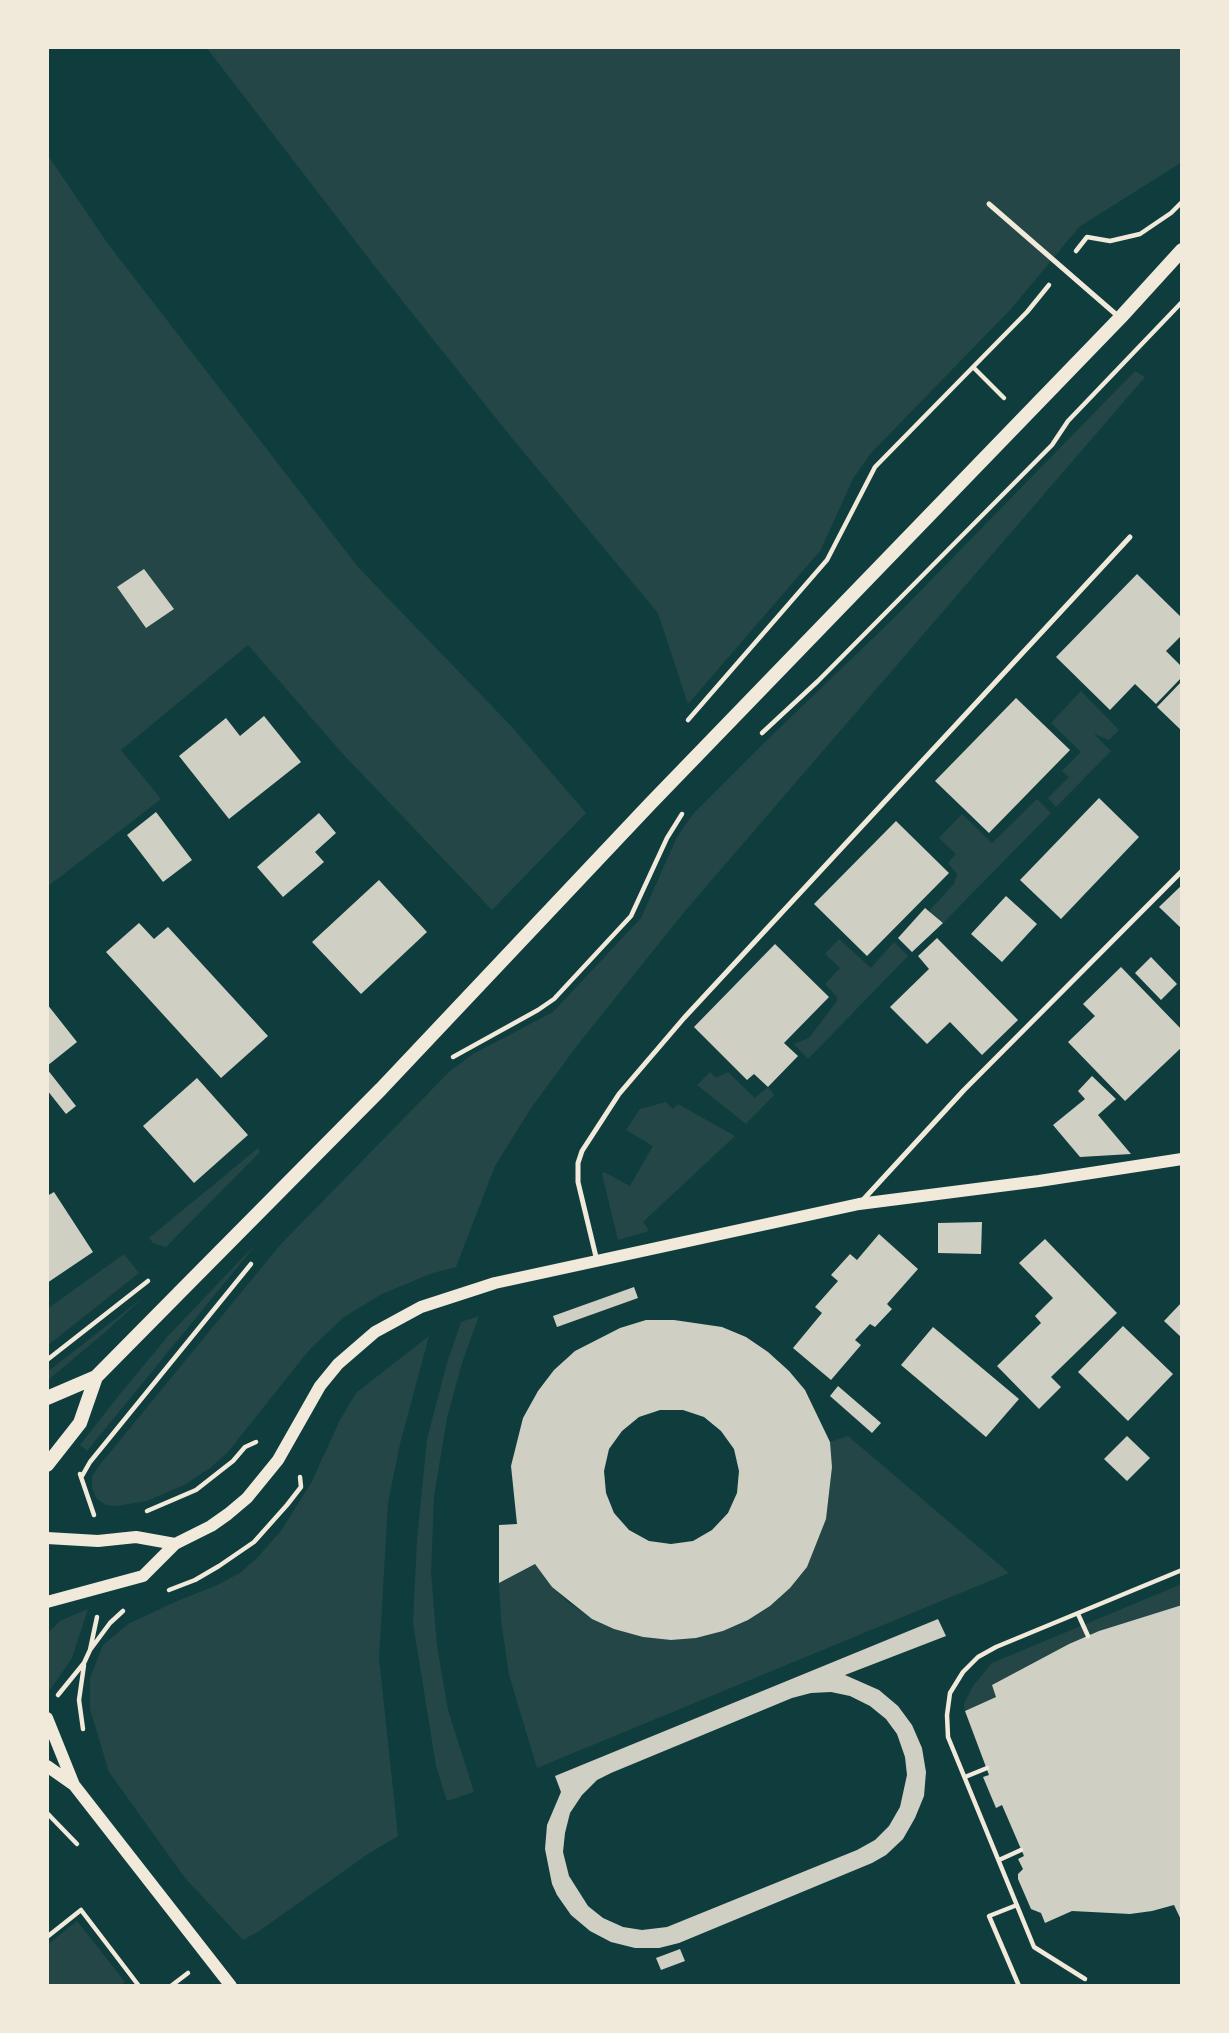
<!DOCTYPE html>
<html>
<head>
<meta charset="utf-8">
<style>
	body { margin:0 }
	#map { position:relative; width:1229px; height:2033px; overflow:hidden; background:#0f3d3e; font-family:"DM Sans",sans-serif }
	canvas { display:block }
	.frame { position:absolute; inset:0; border:49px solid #f1e9da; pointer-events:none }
</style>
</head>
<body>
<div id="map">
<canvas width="1229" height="2033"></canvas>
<div class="frame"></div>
</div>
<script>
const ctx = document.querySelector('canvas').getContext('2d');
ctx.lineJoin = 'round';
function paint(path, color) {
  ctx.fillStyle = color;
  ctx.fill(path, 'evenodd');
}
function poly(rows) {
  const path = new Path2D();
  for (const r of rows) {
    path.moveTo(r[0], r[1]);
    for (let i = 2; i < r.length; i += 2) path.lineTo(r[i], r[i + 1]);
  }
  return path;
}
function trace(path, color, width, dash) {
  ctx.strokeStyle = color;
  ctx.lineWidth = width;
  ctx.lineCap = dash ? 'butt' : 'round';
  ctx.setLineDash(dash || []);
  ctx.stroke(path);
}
paint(poly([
	[206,47,1182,47,1182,162,1079,227,1010,310,871,453,854,477,820,551,688,704,658,613,511,437,373,264],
	[47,154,108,244,358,567,512,727,586,813,492,910,342,753,248,645,121,750,161,799,47,887],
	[1135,371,1145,377,685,911,579,1043,531,1108,495,1166,456,1267,433,1273,382,1294,344,1317,310,1349,227,1453,210,1468,184,1485,147,1501,116,1506,106,1505,97,1499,92,1488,92,1477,98,1467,281,1244,449,1072,473,1054,553,1012,641,918,677,837,693,814,765,742,893,619],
	[1081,691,1119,730,1109,740,1094,734,1111,751,1056,807,1048,798,1069,777,1062,771,1081,752,1051,723],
	[1037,799,1051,813,943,923,929,911,954,884,957,874,948,863,956,854,939,838,962,814,992,843],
	[839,939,871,968,894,942,908,956,808,1059,794,1044,809,1038,837,1001,837,997,825,984,840,968,825,954],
	[710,1072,716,1078,728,1072,755,1098,768,1087,774,1095,746,1124,697,1085],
	[666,1102,673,1109,678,1104,735,1136,643,1222,649,1231,618,1240,602,1174,604,1172,630,1186,653,1146,626,1130,640,1109],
	[258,1148,260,1152,166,1247,153,1243,149,1238],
	[252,1248,253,1248,87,1451,80,1445,120,1394,168,1336],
	[124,1254,139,1273,47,1346,47,1309],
	[145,1296,103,1334,47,1381,47,1372],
	[479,1316,462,1363,447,1418,434,1496,431,1572,437,1646,448,1710,474,1792,447,1801,436,1766,413,1623,417,1540,427,1439,447,1363,461,1322],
	[429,1336,400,1444,388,1503,379,1658,398,1836,368,1854,259,1931,243,1940,185,1878,109,1772,90,1709,90,1678,103,1645,128,1624,175,1602,215,1586,240,1573,257,1558,281,1531,311,1483,340,1420,356,1393],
	[848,1436,1009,1573,537,1768,509,1675,501,1620,499,1583,535,1564,552,1587,569,1603,592,1619,614,1629,643,1637,671,1640,696,1638,723,1631,748,1620,770,1606,790,1588,807,1566,826,1519,832,1467,830,1442],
	[1182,1584,1182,1605,1099,1631,1069,1644,992,1685,996,1697,965,1711,964,1704,973,1686,992,1663],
	[88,1609,72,1658,50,1690,47,1685,47,1634,60,1621],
	[77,1921,125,1982,119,1986,47,1986,47,1945]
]), '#244646');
paint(poly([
	[144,569,174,609,146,628,117,587],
	[1137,574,1182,618,1182,635,1166,651,1182,667,1182,677,1156,704,1135,684,1110,710,1056,657],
	[1182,681,1182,731,1157,707],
	[1016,698,1070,750,989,833,935,781],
	[264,716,301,762,229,819,179,756,226,718,240,736],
	[1099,798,1139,837,1061,919,1020,880],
	[156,812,192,860,163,882,127,835],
	[319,813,336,833,315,852,324,862,283,897,257,867],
	[896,821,949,873,867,956,814,904],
	[379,880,427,932,361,994,312,942],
	[1182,885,1182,929,1159,907],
	[1006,896,1037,924,1002,962,971,934],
	[925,908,943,923,912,952,898,938],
	[139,923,154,939,168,927,268,1036,221,1078,106,952],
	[937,938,1018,1020,982,1055,950,1022,927,1044,890,1007,929,969,918,956],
	[775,944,829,997,784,1043,798,1056,768,1087,754,1074,747,1080,694,1027],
	[1151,957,1177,984,1161,1000,1135,973],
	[1121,967,1182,1030,1182,1047,1125,1101,1068,1042,1095,1016,1083,1004],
	[47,1004,77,1042,47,1066],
	[47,1069,76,1106,66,1114,47,1090],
	[1092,1076,1116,1099,1098,1115,1131,1154,1080,1157,1053,1125,1085,1099,1078,1091],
	[197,1078,248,1135,194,1183,143,1126],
	[54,1192,93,1252,47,1283,47,1196],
	[982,1222,981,1254,938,1253,938,1223],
	[879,1234,918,1269,887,1304,892,1309,875,1327,870,1324,855,1340,861,1345,831,1380,793,1348,822,1313,815,1307,838,1281,831,1275,850,1254,857,1260],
	[1045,1239,1117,1313,1051,1377,1061,1387,1039,1409,997,1366,1041,1323,1035,1316,1053,1298,1019,1263],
	[634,1287,638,1298,557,1327,553,1316],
	[1182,1302,1182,1338,1164,1321],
	[646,1320,674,1320,722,1327,746,1337,768,1352,789,1371,805,1390,830,1442,832,1467,826,1519,807,1567,790,1588,770,1606,748,1620,723,1631,696,1638,671,1640,643,1637,614,1629,592,1619,552,1587,535,1564,499,1583,499,1525,517,1524,511,1466,523,1418,538,1391,554,1370,575,1351,620,1328],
	[660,1410,683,1410,704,1417,721,1431,734,1449,739,1471,737,1493,728,1513,712,1530,693,1541,671,1544,649,1541,629,1530,614,1513,606,1493,604,1471,609,1449,622,1431,639,1417],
	[1123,1326,1173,1374,1128,1421,1078,1372],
	[933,1327,1019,1399,986,1437,901,1365],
	[838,1386,881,1423,872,1433,830,1396],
	[1127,1436,1150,1458,1127,1481,1104,1459],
	[1182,1605,1182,1922,1174,1905,1152,1911,1130,1914,1072,1911,1045,1923,1041,1913,1031,1909,1018,1879,1018,1874,1023,1869,1018,1859,1024,1856,1002,1805,996,1808,983,1777,989,1775,965,1711,996,1697,992,1685,1069,1644,1099,1631],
	[938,1619,946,1636,845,1675,879,1690,898,1706,912,1725,922,1748,926,1772,924,1796,915,1818,903,1839,886,1855,872,1863,679,1943,659,1948,635,1948,611,1942,590,1931,571,1915,557,1895,552,1884,545,1849,547,1825,561,1792,555,1776],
	[831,1692,850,1696,870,1706,886,1719,897,1734,905,1757,907,1775,900,1807,889,1826,875,1840,857,1850,667,1927,642,1930,623,1927,603,1918,588,1906,569,1876,563,1852,565,1833,570,1813,582,1795,597,1780,611,1773,792,1698,811,1693],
	[680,1949,685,1961,661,1970,656,1958]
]), '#cfcfc3');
trace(poly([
	[1076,251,1087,237,1110,241,1140,234,1171,213,1182,202],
	[973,367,1004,398],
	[688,720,827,560,875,467,1027,312,1049,285],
	[762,733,818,681,1052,445,1068,421,1182,302],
	[453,1057,538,1010,554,999,631,916,667,838,682,814],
	[47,1360,148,1281],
	[80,1474,94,1515],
	[82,1476,90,1462,251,1264],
	[147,1511,196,1490,233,1461,245,1447,256,1442],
	[169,1590,195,1580,219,1566,254,1542,287,1505,301,1487,300,1477],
	[1078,1614,1088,1636],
	[90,1650,110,1623,123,1611],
	[58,1695,84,1663,90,1650,97,1617],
	[83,1729,79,1700,84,1665],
	[965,1777,987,1768],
	[47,1813,77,1844],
	[999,1860,1021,1850],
	[1017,1905,989,1916,1019,1986],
	[47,1937,81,1910,139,1986],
	[1085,1979,1034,1947,948,1737,947,1715,950,1693,963,1672,978,1657,996,1647,1182,1570],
	[171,1986,188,1973]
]), '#f1e9da', 4.5);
trace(poly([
	[989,204,1119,317],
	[862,1201,964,1090,1182,871],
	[597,1261,578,1182,578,1163,582,1151,619,1094,684,1018,1130,537]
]), '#f1e9da', 5);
trace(poly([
	[47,1538,98,1541,136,1537,175,1544],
	[47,1602,143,1576,175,1544,211,1526,228,1514,247,1498,278,1460,320,1386,338,1364,375,1332,421,1307,495,1283,859,1204,1039,1181,1182,1159],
	[47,1718,74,1785,231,1986],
	[47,1766,74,1785]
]), '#f1e9da', 12);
trace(poly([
	[47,1398,96,1377,178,1294,381,1089,650,804,1120,318,1182,250],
	[47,1465,80,1423,96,1377]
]), '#f1e9da', 14);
</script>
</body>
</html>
